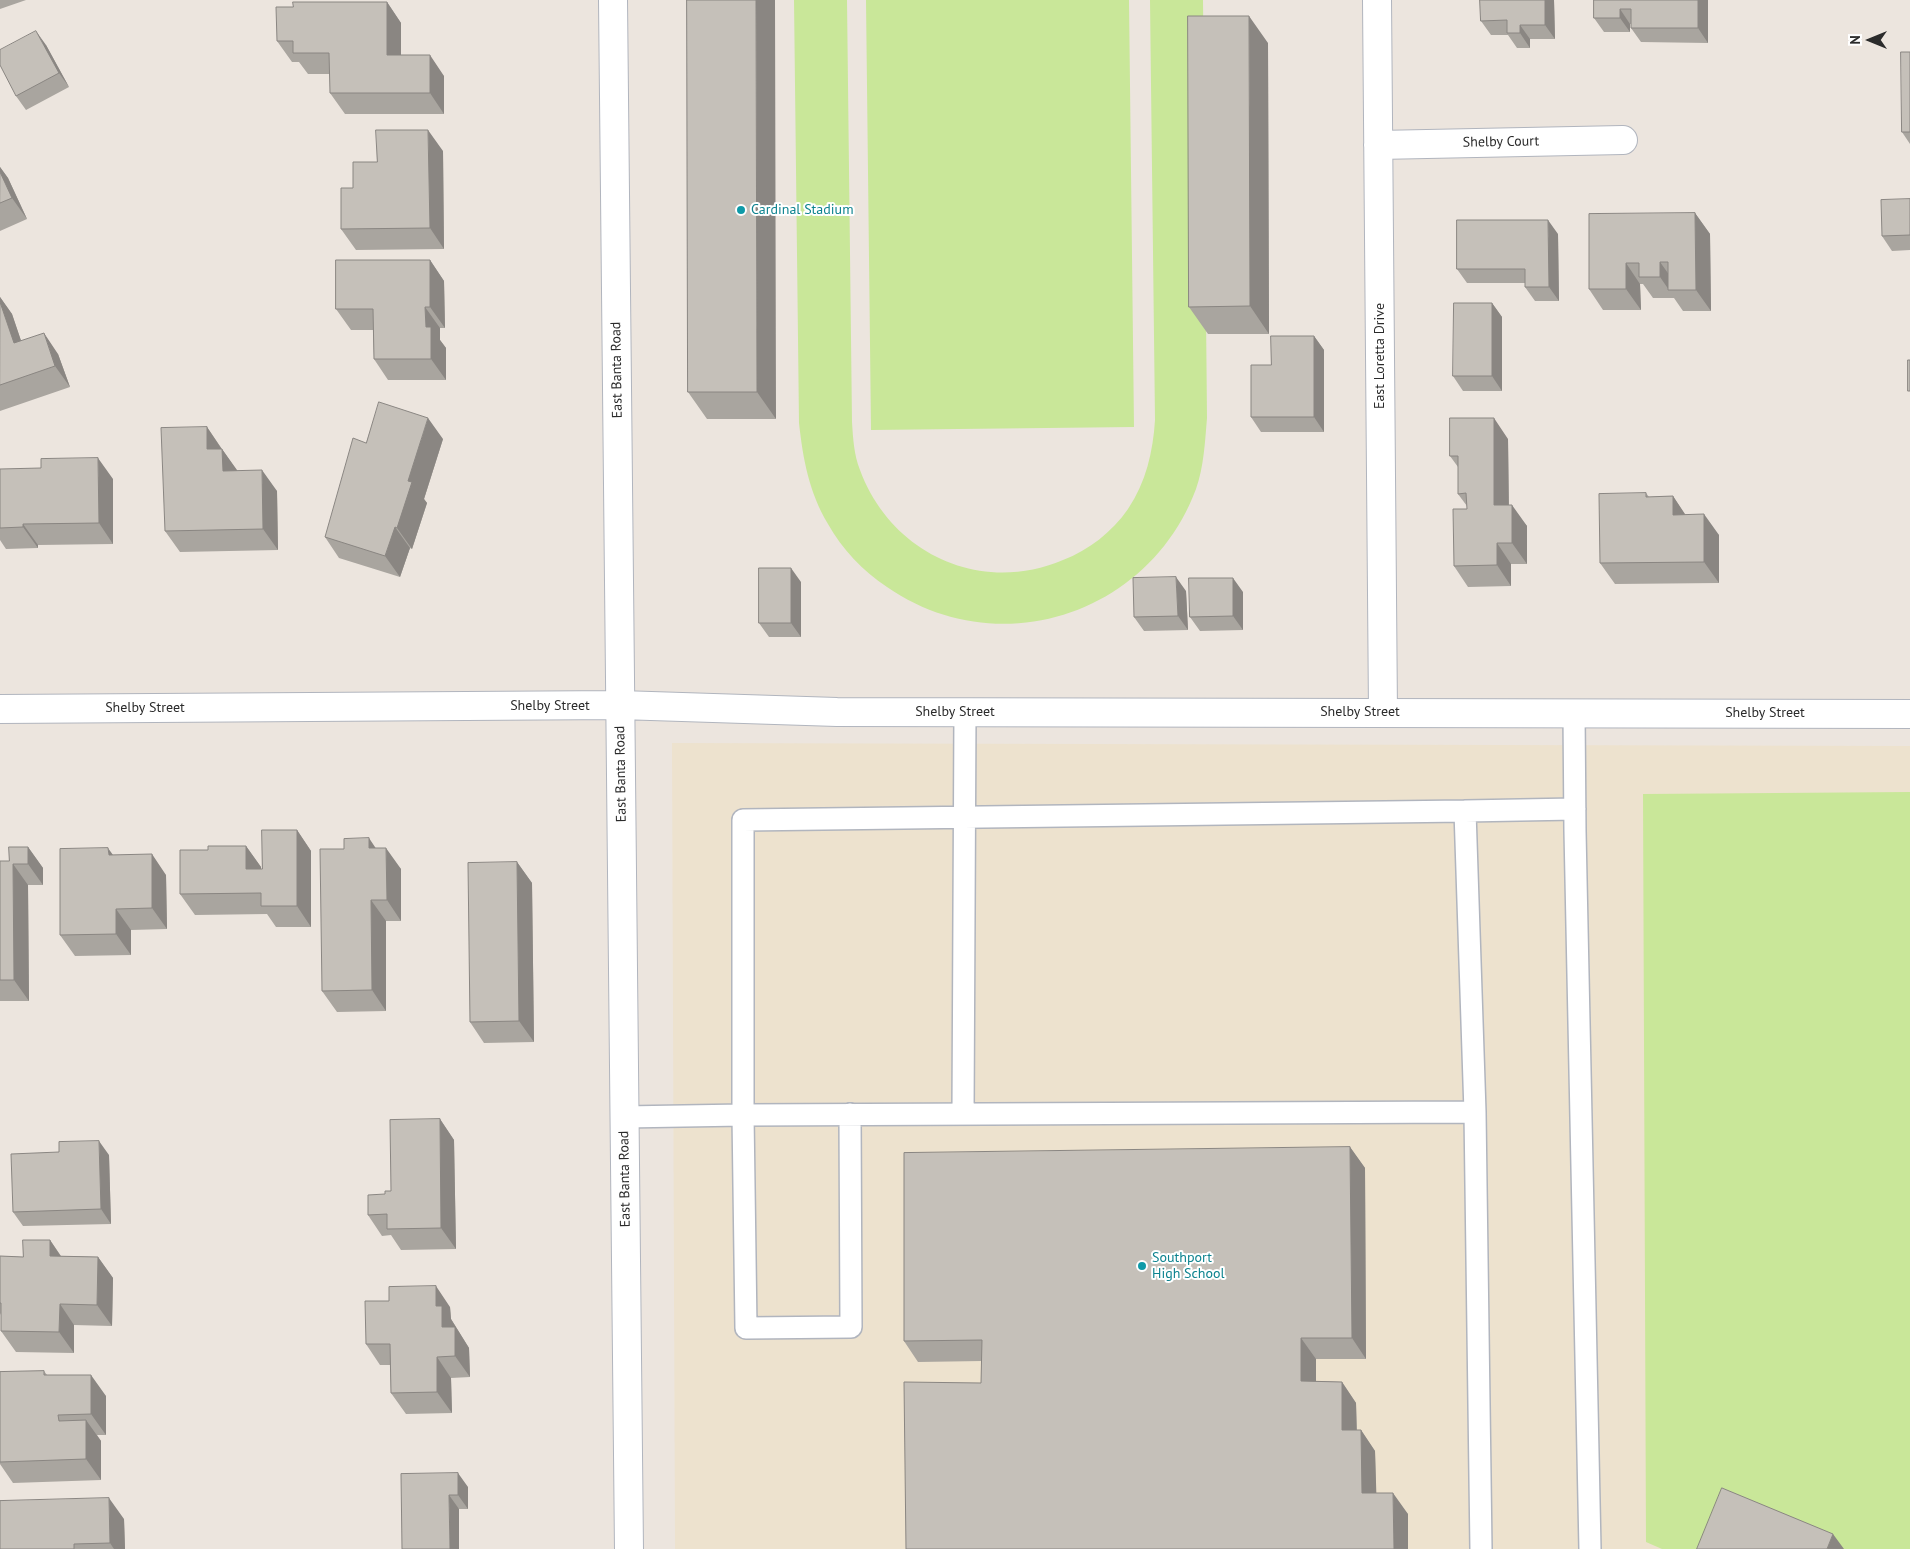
<!DOCTYPE html>
<style>
body{margin:0}
#map{position:relative;width:1910px;height:1549px;overflow:hidden;background:#ece5de;font-family:"PT Sans",sans-serif}
canvas{display:block}
.north{position:absolute;left:1845px;top:15px;width:50px;height:50px;-webkit-text-stroke:4px #fff;paint-order:stroke;rotate:270deg;font-size:14px;font-weight:700;line-height:20px;text-align:center;color:#2b2b2b}
.north::after{content:'';display:block;margin:auto;width:18px;height:22px;background:#2b2b2b;clip-path:polygon(50% 0,100% 100%,50% 72%,0 100%)}
</style>
<div id="map">
<canvas width="1910" height="1549"></canvas>
<div class="north">N</div>
</div>
<script>
const context = document.querySelector('canvas').getContext('2d');
context.lineJoin = 'round';
function fill(path, color) { context.fillStyle = color; context.fill(path, 'evenodd'); }
function strokePath(path, color, width, dash) { context.strokeStyle = color; context.lineWidth = width; context.lineCap = dash ? 'butt' : 'round'; context.setLineDash(dash || []); context.stroke(path); }
function write(font, color, halo, rows, align = 'center') {
  context.font = font + ' "PT Sans",sans-serif'; context.lineWidth = 4; context.setLineDash([]); context.textBaseline = 'middle'; context.strokeStyle = halo; context.fillStyle = color; for (const [text, x, y, turn = 0] of rows) {
    context.save(); context.translate(x, y); context.rotate((+turn || 0) * Math.PI / 180); context.textAlign = isNaN(turn) ? turn : align; if (halo) context.strokeText(text, 0, 0); context.fillText(text, 0, 0); context.restore();
  }
}
const education = new Path2D(`
 M672,743L1910,746V1549H675Z`);
const pitch = new Path2D(`
 M794,0H847L852,422C853,438 854,455 860,470C891,554 981,595 1063,560C1089,550 1112,532 1128,509C1146,482 1153,452 1155,420L1150,0H1203L1207,418C1205,441 1204,466 1196,489C1149,615 998,664 887,587C863,571 842,549 828,524C809,492 803,459 799,423Z
 M866,0H1129L1134,427L871,430Z
 M1910,792V1549H1662L1646,1542L1643,794Z`);
const lane = new Path2D(`
 M1574,713L1575,831L1590,1549
 M1465,811L1475,1112L743,1115V820Z
 M1465,811L1575,809
 M1475,1112L1481,1549
 M963,1114L965,712
 M624,1117L743,1115L746,1328L851,1327L850,1114`);
const street = new Path2D(`
 M1377,0L1383,712
 M1378,145L1623,140`);
const secondary = new Path2D(`
 M613,0L629,1549
 M0,709L620,705L837,712L1910,714`);
const wall = new Path2D(`
 M0,0H26L0,9Z
 M687,0L776,419H707L688,392Z
 M1480,0H1554L1555,39H1530V48H1517L1508,35H1491L1481,21Z
 M1594,0H1708V43L1641,42L1631,28V24H1630V32H1604L1594,18Z
 M387,2L401,23V55L444,76V114H345L330,93V74H308L299,62H292L277,41L293,7Z
 M1268,43L1269,334H1208L1189,307Z
 M46,45L69,87L26,110L16,96Z
 M1910,52V144L1902,132Z
 M443,151L444,249L356,250L341,229L353,188L377,162Z
 M0,167L8,178L27,219L0,231Z
 M1910,199V250L1892,251L1882,236Z
 M1695,213L1710,234L1711,311H1683L1674,298H1653L1643,284H1640L1641,310H1603L1589,289Z
 M1558,234L1559,301H1535L1525,287V283H1467L1457,269Z
 M430,260L444,281L445,328H440V340L446,348V380H388L374,359L373,330H351L336,309Z
 M0,297L12,314L21,341L58,354L70,387L0,411Z
 M1492,303L1502,317V391H1463L1453,376Z
 M1314,336L1324,350V432H1261L1251,417L1271,365Z
 M207,427L237,471L277,491L278,550L180,552L165,531Z
 M443,439L424,499L427,503L412,549L410,548L400,577L339,558L325,537L366,443Z
 M1508,439L1509,505L1527,526V564H1511V586L1468,587L1454,566L1467,509V506L1458,494V467L1450,456Z
 M41,468L113,479V544L38,545V548L6,549L0,540V528Z
 M1646,493L1649,497L1673,496L1685,515L1719,535V583L1615,584L1600,563Z
 M801,582V637H769L759,623Z
 M1186,591L1188,630L1144,631L1134,617Z
 M1243,592V630L1200,631L1190,617Z
 M297,830L311,851V927H276L267,914L195,915L180,894L208,850L246,846L261,867V869H262Z
 M28,847L43,868V885H28L29,1001H0V861H9Z
 M375,848L401,869V921H386V1011L337,1012L322,991L344,849Z
 M113,855L166,875L167,929L131,930V955L75,956L60,935Z
 M517,862L532,883L534,1042L484,1043L470,1022Z
 M440,1119L454,1140L456,1249L401,1250L391,1235L382,1236L368,1215L385,1194L391,1191Z
 M1350,1147L1365,1168L1366,1359H1316V1381L1342,1382L1356,1403L1357,1430H1361L1375,1451L1376,1493L1408,1514V1549H906L981,1383L982,1361L918,1362L904,1341Z
 M109,1155L111,1224L23,1226L13,1212Z
 M50,1240L61,1256L98,1257L113,1278L112,1326L74,1325V1353L16,1352L1,1331V1315L0,1313V1256L23,1257Z
 M450,1307L451,1319L469,1348L470,1377L451,1378L452,1413L406,1414L391,1393L390,1365H380L366,1344Z
 M44,1371L47,1375L106,1396V1435H97L101,1441V1480L13,1483L0,1464V1372Z
 M401,1474L468,1487V1509H459Z
 M124,1519L125,1549H0Z`);
const shadedWall = new Path2D(`
 M756,0H775L776,419L757,392Z
 M1545,0H1554L1555,39L1545,25Z
 M1698,0H1708V43L1698,28Z
 M387,2L401,23V76L387,55Z
 M1620,9L1630,24V32L1620,18Z
 M1249,16L1268,43L1269,334L1250,306Z
 M1520,25L1530,39V48L1520,33Z
 M36,31L46,45L69,87L59,73Z
 M430,55L444,76V114L430,93Z
 M428,130L443,151L444,249L430,228Z
 M0,167L8,178L27,219L12,198L0,172Z
 M1695,213L1710,234L1711,311L1696,290Z
 M1548,220L1558,234L1559,301L1549,287Z
 M430,260L444,281L445,328L430,307Z
 M1660,262L1675,283L1669,290L1660,277Z
 M1626,263L1640,284L1641,310L1626,289Z
 M0,297L12,314L29,364L14,343L0,302Z
 M1492,303L1502,317V391L1492,376Z
 M425,307L440,328V340L446,348V380L431,359L426,327Z
 M44,333L58,354L70,387L55,366Z
 M1314,336L1324,350V432L1314,417Z
 M428,418L443,439L424,499L427,503L412,549L397,528L408,481Z
 M1494,418L1508,439L1509,526L1494,505Z
 M207,427L221,448L222,470L207,449Z
 M222,449L237,470V492L223,471Z
 M98,458L113,479V544L99,523Z
 M262,470L277,491L278,550L263,529Z
 M1673,496L1687,517L1673,515Z
 M1512,505L1527,526V564L1512,543Z
 M1704,514L1719,535V583L1704,562Z
 M23,524L38,545V548L23,527Z
 M395,527L410,548L400,577L385,556Z
 M1497,543L1511,564V586L1497,565Z
 M791,568L801,582V637L791,623Z
 M1176,577L1186,591L1188,630L1178,616Z
 M1233,578L1243,592V630L1233,616Z
 M297,830L311,851V927L297,906Z
 M369,838L383,859L369,848Z
 M246,846L261,867V890L246,869Z
 M28,847L43,868V885L28,864Z
 M108,848L123,869L109,855Z
 M386,848L401,869V921L387,900Z
 M152,854L166,875L167,929L152,908Z
 M517,862L532,883L534,1042L519,1021Z
 M13,864L28,885L29,1001L14,980Z
 M371,900L386,921V1011L372,990Z
 M116,909L131,930V955L116,934Z
 M440,1119L454,1140L456,1249L441,1228Z
 M99,1141L109,1155L111,1224L101,1209Z
 M1350,1147L1365,1168L1366,1359L1352,1338Z
 M50,1240L64,1261L50,1256Z
 M98,1257L113,1278L112,1326L97,1305Z
 M436,1286L450,1307L451,1319L469,1348L470,1377L455,1356L442,1327L436,1306Z
 M60,1304L74,1325V1353L59,1332Z
 M1301,1338L1316,1359V1402L1301,1381Z
 M437,1357L451,1378L452,1413L437,1392Z
 M91,1375L106,1396V1435L91,1414Z
 M1342,1382L1356,1403L1357,1451L1342,1430Z
 M86,1420L101,1441V1480L86,1459Z
 M1361,1430L1375,1451L1377,1514L1362,1493Z
 M458,1473L468,1487V1509L458,1495Z
 M1393,1493L1408,1514V1549H1394Z
 M449,1495L459,1509V1549H450Z
 M109,1498L124,1519L125,1549H114L110,1543Z
 M1833,1534L1844,1549H1827Z`);
const building = new Path2D(`
 M687,0H756L757,392H688Z
 M1480,0H1545V25H1520V33H1507V20L1481,21Z
 M1594,0H1698V28H1631V9H1620V18H1594Z
 M293,2H387V55H430V93H330L329,53H293V41H277L276,7H293Z
 M1188,16H1249L1250,306L1189,307Z
 M36,31L59,73L16,96L0,65V50Z
 M1901,52H1910V132H1902Z
 M376,130H428L430,228L341,229V188H353V162H377Z
 M0,172L12,198L0,203Z
 M1910,199V235L1882,236L1881,200Z
 M1695,213L1696,290H1668V262H1660V277H1639V263H1626V289H1589V214Z
 M1457,220H1548L1549,287H1525V269H1457Z
 M336,260H430V307H425L426,327H431V359H374L373,309H336Z
 M0,302L14,343L44,333L55,366L0,385Z
 M1454,303H1492V376H1453Z
 M1271,336H1314V417H1251V365H1271Z
 M1908,360H1910V391H1908Z
 M379,402L428,418L408,481L412,482L397,528L395,527L385,556L325,537L353,438L366,443Z
 M1450,418H1494V505H1512V543H1497V565L1454,566L1453,509H1467L1466,493L1458,494V456H1450Z
 M207,427V449H222L223,471L262,470L263,529L165,531L161,428Z
 M98,458L99,523L23,524V527L0,528V469L41,468V459Z
 M1646,493V497L1673,496V515L1704,514V562L1600,563L1599,494Z
 M759,568H791V623H759Z
 M1176,577L1178,616L1134,617L1133,578Z
 M1189,578H1233V616L1190,617Z
 M262,830H297V906H261V893L180,894V850H208V846H246V869H262Z
 M369,838V848H386L387,900H371L372,990L322,991L320,849H344V839Z
 M9,847H28V864H13L14,980H0V861H9Z
 M108,848L109,855L152,854V908L116,909V934L60,935V849Z
 M517,862L519,1021L470,1022L468,863Z
 M440,1119L441,1228L387,1229V1214L368,1215V1195L385,1194V1191H391L390,1120Z
 M99,1141L101,1209L13,1212L11,1154L59,1152V1142Z
 M1350,1147L1352,1338H1301V1381L1342,1382V1430H1361L1362,1493H1393L1394,1549H906L904,1382L981,1383L982,1340L904,1341V1153Z
 M23,1240H50V1256L98,1257L97,1305L60,1304L59,1332L1,1331V1303H0V1256L23,1257Z
 M436,1286V1306H442V1327H455V1356L437,1357V1392L391,1393L390,1344H366L365,1301H389V1287Z
 M44,1371V1375H91V1414L58,1415L59,1421L86,1420V1459L0,1462V1372Z
 M458,1473V1495H449L450,1549H402L401,1474Z
 M1722,1488L1833,1534L1827,1549H1697Z
 M109,1498L110,1543L74,1544V1549H0V1501Z`);
const markers = [
 [741,210,5,"#0f9aa8"],
 [1142,1266,5,"#0f9aa8"]
];
const streetNames = [
 ["Shelby Court",1501,142,-1],
 ["East Loretta Drive",1380,356,-90],
 ["East Banta Road",617,370,-91],
 ["Shelby Street",550,706],
 ["Shelby Street",145,708],
 ["Shelby Street",955,712],
 ["Shelby Street",1360,712],
 ["Shelby Street",1765,713],
 ["East Banta Road",621,774,-91],
 ["East Banta Road",625,1179,-91]
];
const cultureNames = [
 ["Cardinal Stadium",751,210],
 ["Southport",1152,1258],
 ["High School",1152,1274]
];
fill(education, '#ede2ce');
fill(pitch, '#c9e799');
strokePath(lane, '#b1b5be', 24);
strokePath(street, '#b1b5be', 30);
strokePath(secondary, '#b1b5be', 30);
strokePath(lane, '#fff', 21);
strokePath(street, '#fff', 28);
strokePath(secondary, '#fff', 28);
fill(wall, '#a9a59f');
fill(shadedWall, '#8a8682');
fill(building, '#c5c0b9');
strokePath(building, '#8a8682', 1);
for (const [x, y, r, color] of markers) { const dot = new Path2D(); dot.arc(x, y, r, 0, 2 * Math.PI); context.fillStyle = color; context.fill(dot); strokePath(dot, '#fff', 2); }
write('14px', '#2b2b2b', '#fff', streetNames);
write('14px', '#0d838f', '#fff', cultureNames, 'left');
</script>
